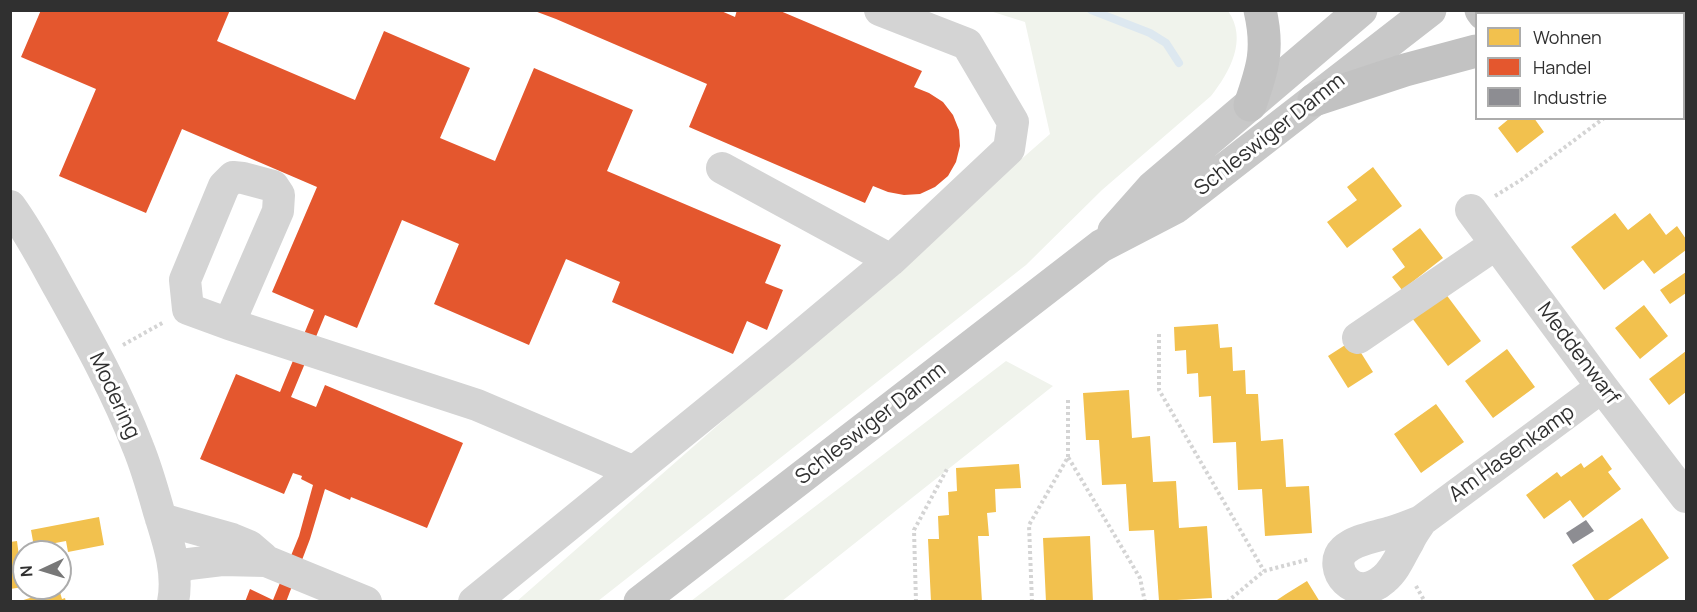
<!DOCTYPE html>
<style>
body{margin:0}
#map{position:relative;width:1697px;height:612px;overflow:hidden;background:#fff;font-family:Manrope,sans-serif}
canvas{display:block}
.frame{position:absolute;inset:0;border:12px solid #303030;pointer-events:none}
.legend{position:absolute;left:1475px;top:12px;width:210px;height:108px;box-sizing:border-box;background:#fff;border:2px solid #acacac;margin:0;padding:8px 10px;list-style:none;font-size:18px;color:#303030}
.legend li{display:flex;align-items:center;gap:12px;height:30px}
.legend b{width:30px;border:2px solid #acacac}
.north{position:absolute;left:12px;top:540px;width:60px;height:60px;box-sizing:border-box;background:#fff;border:2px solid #acacac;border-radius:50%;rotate:266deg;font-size:16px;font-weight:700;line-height:24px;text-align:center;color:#303030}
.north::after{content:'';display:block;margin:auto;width:21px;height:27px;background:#787878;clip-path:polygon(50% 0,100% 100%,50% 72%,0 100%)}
</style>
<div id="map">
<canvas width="1697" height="612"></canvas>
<div class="frame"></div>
<ul class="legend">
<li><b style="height:16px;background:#f2c14e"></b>Wohnen</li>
<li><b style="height:16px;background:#e4572e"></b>Handel</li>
<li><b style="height:16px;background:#8d8d92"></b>Industrie</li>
</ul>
<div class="north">N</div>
</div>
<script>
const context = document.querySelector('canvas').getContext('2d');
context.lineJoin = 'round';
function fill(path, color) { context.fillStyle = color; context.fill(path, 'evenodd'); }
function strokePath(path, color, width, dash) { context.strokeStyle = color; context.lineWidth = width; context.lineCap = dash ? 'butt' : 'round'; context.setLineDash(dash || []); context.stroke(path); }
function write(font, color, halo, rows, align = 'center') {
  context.font = font + ' Manrope,sans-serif'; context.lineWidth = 6; context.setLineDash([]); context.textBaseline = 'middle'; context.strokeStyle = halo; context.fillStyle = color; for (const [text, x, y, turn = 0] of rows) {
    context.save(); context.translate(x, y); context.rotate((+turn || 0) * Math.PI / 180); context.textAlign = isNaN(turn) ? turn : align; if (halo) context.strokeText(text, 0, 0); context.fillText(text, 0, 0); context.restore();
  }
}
const green = new Path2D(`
 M1686,10V15H1684V14H1514L1510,11Z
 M990,11H1228C1248,39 1230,72 1211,96L1102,190L1026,265L598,601L516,602L1050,134L1025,22Z
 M1006,361L1053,386L782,601H691Z`);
const homes = new Path2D(`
 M1510,118H1534L1544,132L1517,153L1498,128Z
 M1373,167L1402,206L1347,248L1327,222L1357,200L1347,187Z
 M1615,213L1628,230L1650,213L1666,235L1677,226L1686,239V250L1654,274L1643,260L1604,290L1571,247Z
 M1420,228L1443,258L1402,290L1392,277L1405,267L1392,249Z
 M1686,272V293L1670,304L1660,290Z
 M1442,289L1481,341L1448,366L1409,314Z
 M1644,305L1668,336L1640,359L1615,328Z
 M1218,324L1220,348L1232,347L1233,371L1245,370L1246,394H1258L1261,441L1283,439L1286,487L1309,486L1312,533L1265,536L1262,489L1238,490L1236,442L1213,443L1211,396L1199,397L1198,373L1187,374L1186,350L1175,351L1174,327Z
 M1353,340L1373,372L1348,388L1328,356Z
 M1507,349L1535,387L1493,418L1465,381Z
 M1686,351V392L1669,405L1649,379Z
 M1129,390L1132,438L1150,436L1153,482L1176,481L1179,528L1207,526L1212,598L1159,601L1154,530L1129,531L1126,484L1102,485L1099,440H1086L1083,393Z
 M1436,404L1464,442L1421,473L1394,434Z
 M1602,455L1612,469L1608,472L1621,489L1583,518L1570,500L1544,519L1526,495L1557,472L1561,477L1581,463L1584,468Z
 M1019,464L1021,488L995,489L996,512L987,513L989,536H978L982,602H931L928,539H939L938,516L949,515L948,492L957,491L956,468Z
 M99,517L104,545L68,552L66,541L34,547L31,530Z
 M1642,518L1669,558L1605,602H1596L1572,565Z
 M1090,536L1093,602H1046L1043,538Z
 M17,541L23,587L10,589V542Z
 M1307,581L1320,602H1274L1286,594Z
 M59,589L62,599L65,598L66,602H17Z`);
const shops = new Path2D(`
 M41,10H230L217,41L355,100L384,31L470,68L440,138L495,161L534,68L633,110L607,171L781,245L765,283L783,290L767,330L747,321L733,354L612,302L620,282L566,259L529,345L434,304L459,244L402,220L357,328L325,315L291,397L316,407L325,385L463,443L427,528L351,497L350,500L325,489L310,539L286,602H245L250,589L273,600L299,536L313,485L301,479L302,476L293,473L284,494L200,459L236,374L280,392L314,310L272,292L317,187L182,129L146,213L59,176L96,89L21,57Z
 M532,10H719L735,17L737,10H778L922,71L914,87L929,93L943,102L953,115L959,130L960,146L956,162L948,176L935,187L920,194L904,195L888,192L873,186L865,203L689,127L707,84L556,19Z`);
const industry = new Path2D(`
 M1586,520L1594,531L1573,544L1566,533Z`);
const stream = new Path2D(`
 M1091,10L1150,33L1166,43L1179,63`);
const path = new Path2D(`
 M1684,86H1686
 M1495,196L1521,180L1604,118
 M1159,334V390L1264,571
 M123,345L164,322
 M1068,457V398
 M1416,586L1425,602
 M916,602L914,530L947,469
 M1032,602L1029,525L1068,457L1140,578L1145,602
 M1227,602L1264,571L1310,559`);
const minor = new Path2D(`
 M722,168L891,260
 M233,177L243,178L273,186L279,195L278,211L229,324L188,309L185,280L224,186Z
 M10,206C29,232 44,261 59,288C88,340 117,392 138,447C147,469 153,491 159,512C168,541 179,572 173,602
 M1471,210L1602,387L1686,497
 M229,324L477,405L632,471
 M1358,338L1496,244
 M161,519L232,539L249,546L263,558
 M1421,521C1417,528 1412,534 1409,541C1401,554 1396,569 1384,579C1354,606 1326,567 1344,550C1356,539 1376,537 1391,532C1401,529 1411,525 1421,521L1602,387
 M174,569L189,564L222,560L266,561L366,602
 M474,602L780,353L891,260L1009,149L1013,122L967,44L880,10`);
const major = new Path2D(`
 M1114,231L1153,187L1361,10
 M640,602L1101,246L1176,207L1430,10`);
const highway = new Path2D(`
 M1481,10L1484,14
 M1684,33H1686
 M1314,100L1405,70L1476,51
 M1250,105C1263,68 1269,49 1260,10`);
const streetNames = [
 ["Schleswiger Damm",1270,135,-38],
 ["Meddenwarf",1578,354,53],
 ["Modering",114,396,65],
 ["Schleswiger Damm",871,424,-38],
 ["Am Hasenkamp",1512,454,-36]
];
fill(green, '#f0f3ec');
fill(homes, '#f2c14e');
fill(shops, '#e4572e');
fill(industry, '#8d8d92');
strokePath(stream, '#dde8f0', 8);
strokePath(path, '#d4d4d4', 4, [3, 3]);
strokePath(minor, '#d4d4d4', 32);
strokePath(major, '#c8c8c8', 33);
strokePath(highway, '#c2c2c2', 33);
write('21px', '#303030', '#fff', streetNames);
</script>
